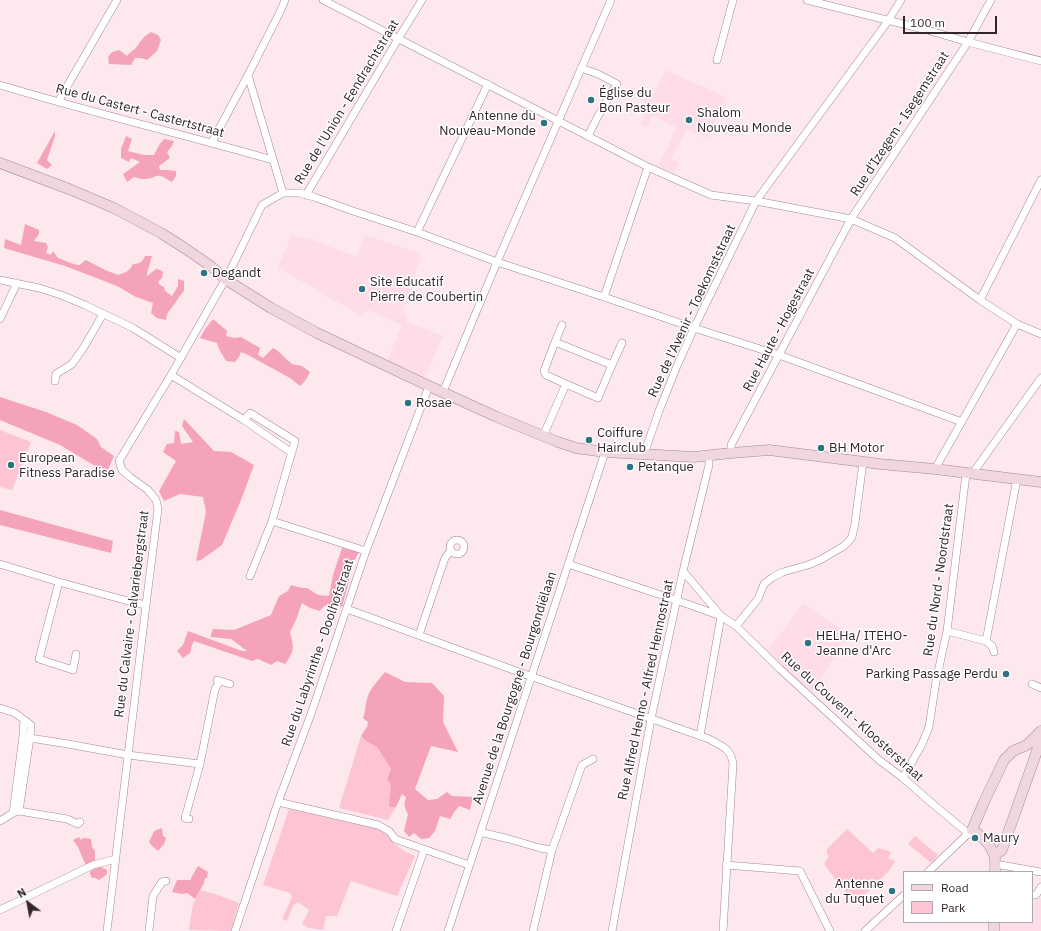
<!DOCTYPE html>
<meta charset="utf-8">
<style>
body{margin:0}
#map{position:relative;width:1041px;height:931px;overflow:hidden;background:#fce8ed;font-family:"IBM Plex Sans",sans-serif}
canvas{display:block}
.legend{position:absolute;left:903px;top:871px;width:130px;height:52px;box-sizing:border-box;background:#fff;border:1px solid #ada8a9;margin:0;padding:5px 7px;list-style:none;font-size:12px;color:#312528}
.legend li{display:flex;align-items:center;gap:8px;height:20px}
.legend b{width:20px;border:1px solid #ada8a9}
.north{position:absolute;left:8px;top:883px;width:40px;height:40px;-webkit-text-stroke:3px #fff;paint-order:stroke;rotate:328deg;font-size:11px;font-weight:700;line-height:16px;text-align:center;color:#312528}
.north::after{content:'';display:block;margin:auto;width:14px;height:18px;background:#312528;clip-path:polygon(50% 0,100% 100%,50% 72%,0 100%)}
.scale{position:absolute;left:903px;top:16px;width:94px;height:18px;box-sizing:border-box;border:2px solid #312528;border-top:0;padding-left:5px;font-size:12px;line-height:14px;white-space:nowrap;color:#312528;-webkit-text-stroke:3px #fff;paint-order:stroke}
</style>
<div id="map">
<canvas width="1041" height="931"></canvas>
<ul class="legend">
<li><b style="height:5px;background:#f0d7df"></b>Road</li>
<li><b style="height:11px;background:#fdc4d4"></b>Park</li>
</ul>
<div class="north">N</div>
<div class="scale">100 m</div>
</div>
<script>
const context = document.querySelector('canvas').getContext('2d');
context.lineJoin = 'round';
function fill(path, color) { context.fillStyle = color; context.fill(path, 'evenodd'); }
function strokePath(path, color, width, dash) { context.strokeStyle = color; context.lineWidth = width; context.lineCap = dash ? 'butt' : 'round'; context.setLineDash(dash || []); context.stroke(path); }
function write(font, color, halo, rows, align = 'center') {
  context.font = font + ' "IBM Plex Sans",sans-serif'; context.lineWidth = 3; context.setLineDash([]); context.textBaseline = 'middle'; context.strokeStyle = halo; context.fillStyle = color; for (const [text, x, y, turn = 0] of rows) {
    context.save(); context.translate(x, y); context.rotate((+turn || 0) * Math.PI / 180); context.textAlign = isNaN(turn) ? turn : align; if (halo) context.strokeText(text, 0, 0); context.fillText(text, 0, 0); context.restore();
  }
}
const built = new Path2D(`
 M665,70L726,97L708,138L687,129L671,159L679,163L674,173L658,166L673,137L672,136L676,127L653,116L646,128L641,125L649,105L643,101L644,98L637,95L642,86L644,87L642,91L647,94L646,96L652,99Z
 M292,235L313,240L357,257L365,235L422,254L402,313L407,315V322L443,336L425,377L387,361L402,325L369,310L361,315L354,312L278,267Z
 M803,604L848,634L810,697L766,653Z
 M1032,898L1041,899V931H998L999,922H1032Z`);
const green = new Path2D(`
 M0,430L31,442L12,490L0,487Z
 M361,736L366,741L377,747L391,769L387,779L391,784L390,806L396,807L388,820L339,808Z
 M289,809L375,828L386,834L392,842L404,851L415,856L397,896L351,881L337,916H326L323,930L309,928L302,924L309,910L298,902L293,906L287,921L282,919L292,897L290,893L263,885Z
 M847,829L873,853L878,848L889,851L891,853L888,858L891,860L893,859L895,862L888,872L857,902L855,903L825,866V862L829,856L827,854V849Z
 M915,836L938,855L931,863L908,844Z
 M200,890L215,894L239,903L231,931L189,930L193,904Z`);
const forest = new Path2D(`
 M151,32L158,35L161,40L157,51L147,60L141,58H135L131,65L109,64L108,57L112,52L119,50L127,56C129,53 132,51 135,49C141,42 142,37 151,32Z
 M55,131V136L47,160L52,165L47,169L37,163Z
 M126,136L132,139L128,151L144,155H154L159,145L164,139L174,141L172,146L167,152L170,158L159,166L160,170H167L176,171V176L172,182C167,180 163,175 157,176C155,176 153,178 151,178C145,180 140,179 134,177L127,182L123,174L140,162L131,158L129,162L121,158V149Z
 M25,224L39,230V234L34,241L46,243L48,247L46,253L51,255L53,251C54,253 56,255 57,257C60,259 77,266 80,265C81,264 84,261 86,260L105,270L118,275L126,272L130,269L133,264C140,264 142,262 145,256H152L147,273V276L156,269L160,270L163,272L162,278L158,282L160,285L164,287L165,291L172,296L178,286V279L184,281V291C180,295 179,297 176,302C172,309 167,310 166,320L157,318L151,313L153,303L136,297L117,286L65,266L4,248L5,239L21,245Z
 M213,319L227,331L226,336L234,338L241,337L260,348L258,355L263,358L273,348L277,350L285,358L292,364L302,366L310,372C307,378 305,382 300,386L290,378L248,355L241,352L239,357L235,362L226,361L219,349L217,343L200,338L205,329Z
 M0,397L46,412L77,425L97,439L101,447L114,456L108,470L95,466L60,445L0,420Z
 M184,419L214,451L231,452L254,465L241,500L222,545L201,560L196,561L206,512L203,497L180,494L164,501L159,491L176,461L163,452L167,444L174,443L175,431L179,432L181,444L193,442L182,426Z
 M0,510L113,541L111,553L0,525Z
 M342,548L359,552L351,566L348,585L342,607L331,605L324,606L320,611L310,608L302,603L296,620L290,632C294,649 295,650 285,664L277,661L271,665L258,659L252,661L194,641L192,645L190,653L183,658L177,651L183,645L188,631L242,651H247L231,639L211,637V634L213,629L234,630L271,615L279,596L288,591L291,585L302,588H307L318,595L329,596L333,575Z
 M385,672L405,682L432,683L444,696L443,722L458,752L431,746L415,789L428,800L437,799L447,792L452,796L473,797L470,810L459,806L455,811L450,819L440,816L435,831L429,838L421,839L414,833L409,837L404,831L408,814C404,808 404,804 406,797L402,794L396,807H390L389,801L391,785L387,779L391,769L377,747L366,741L361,736L367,727L368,722L363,718C366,710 365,703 368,696C371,687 379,680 385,672Z
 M162,828L163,836L166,838L164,844L158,851L153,847L149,842L154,831Z
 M79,837L81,840L83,838L91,839L92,847L95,851V861L86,866L78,847L73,840Z
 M97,866H99L107,870V874L101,879L98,880L96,878H92L90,874V872Z
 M198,866L208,872L207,878H205L204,883L195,899L187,893L182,894L172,892L177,880H191V878Z`);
const street = new Path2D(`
 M323,0L648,167L711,195L756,201L851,219L895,238L980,300L1017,324L1041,334
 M807,0L927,30L968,42L1041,61
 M717,60L733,0
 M581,68L598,74L617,84L597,118L588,136
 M248,75L283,193
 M0,85C90,112 182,134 273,160
 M58,102L117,0
 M212,142L248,75L280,12L285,0
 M306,195L398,39L422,0
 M417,232L488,84
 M0,280L39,288L61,295L85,305L133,328L181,358
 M604,297L648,167
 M980,300L1041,180
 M0,319L17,283
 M555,342L562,325
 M612,365L622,343
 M171,375L244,420L292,453
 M55,381L56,374L72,364L84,347L103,314
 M443,392L497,262L611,0
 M244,420L250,413L295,441L272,521
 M543,436L566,384L546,375L544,371L555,342L612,365L598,398L566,384
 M731,453V445L851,219L968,42L991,0
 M644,454L659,411L677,366L694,328L756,201L888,21L901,0
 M935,469L1017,324
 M972,474L1041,378
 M450 547a7 7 0 1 1 14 0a7 7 0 1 1-14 0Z
 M0,564L59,582L128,601L146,605
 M568,564L676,600L721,616
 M683,571L721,616L736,626L780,669L879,760L903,778L934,805L969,834
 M250,576L272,521L366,551
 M59,582L39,659L73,670L76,654
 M347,609L527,675L709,739C721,746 731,748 733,764L723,931
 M736,626L758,599L764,584L773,577L783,572L808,565L820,560L844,546L848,542L852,537L855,523L863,462
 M947,631L986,641L992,646L994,652
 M419,635L445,558L451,550
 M986,641L1017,479
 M217,680L230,684
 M1032,684L1041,688
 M0,708L15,713L31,725L30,738L19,811
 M23,736L30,738L68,744L128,755L200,764
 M700,736L721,616
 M903,778L922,744L929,727L936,681L947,631L966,474
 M278,802L378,825L389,831L395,839L469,865
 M13,813L23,736L24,720
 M189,819L185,818L200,764L215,689L220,681
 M0,821L13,813L19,811L67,819L78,824L80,822
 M480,832L509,839L540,848L552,850
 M995,864L1041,872
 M726,865L800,871L830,931
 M928,872L972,830
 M1032,895H1036L1041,887
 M0,910L93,865L116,859
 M107,931L146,605L158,509L156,500L148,490L130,477L122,470L119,461L128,446L171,375L229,273L262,205L283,193H299L314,197L353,211L417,232L497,262L604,297L694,328L779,355L962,422
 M149,931L153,896L162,882L166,881
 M235,931L278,802L311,714L366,551L429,386
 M396,931L424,850
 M448,931L605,452
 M533,931L552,850L582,765L593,759
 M612,931L651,719L683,571L709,465V455
 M865,931L904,895`);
const secondary = new Path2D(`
 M0,163L69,189L114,208L161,233L186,249L212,267L225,279L271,308L317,333L429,386L497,417L558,442L576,448L605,452L694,457L731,453L769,450L880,464L935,469L1041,482
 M994,855L1002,850L1037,751L1040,732
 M995,872C995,867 996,860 994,855C991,845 981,835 972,830L984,802L1004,760L1013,751L1027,745L1041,731
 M994,931V922`);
const markers = [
 [591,100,4,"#2f7383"],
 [689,120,4,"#2f7383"],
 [544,123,4,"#2f7383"],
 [204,273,4,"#2f7383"],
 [362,289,4,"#2f7383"],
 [408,403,4,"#2f7383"],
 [589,440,4,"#2f7383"],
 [821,448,4,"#2f7383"],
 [11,465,4,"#2f7383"],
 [630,467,4,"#2f7383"],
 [808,643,4,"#2f7383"],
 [1006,674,4,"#2f7383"],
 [975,838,4,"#2f7383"],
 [892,891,4,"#2f7383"]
];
const poiNames = [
 ["Église du",599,93],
 ["Bon Pasteur",599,108],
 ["Shalom",697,113],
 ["Nouveau Monde",697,128],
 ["Antenne du",536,116,"right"],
 ["Nouveau-Monde",536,131,"right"],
 ["Degandt",212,273],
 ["Site Educatif",370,282],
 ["Pierre de Coubertin",370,297],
 ["Rosae",416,403],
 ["Coiffure",597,433],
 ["Hairclub",597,448],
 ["BH Motor",829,448],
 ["European",19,458],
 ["Fitness Paradise",19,473],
 ["Petanque",638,467],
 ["HELHa/ ITEHO-",816,636],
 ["Jeanne d'Arc",816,651],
 ["Parking Passage Perdu",998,674,"right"],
 ["Maury",983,838],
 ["Antenne",884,884,"right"],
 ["du Tuquet",884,899,"right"]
];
const streetNames = [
 ["Rue de l'Union - Eendrachtstraat",347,102,-59],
 ["Rue du Castert - Castertstraat",140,111,15],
 ["Rue d'Izegem - Isegemstraat",900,124,-57],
 ["Rue de l'Avenir - Toekomststraat",692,311,-65],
 ["Rue Haute - Hogestraat",779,330,-62],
 ["Rue du Nord - Noordstraat",939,580,-82],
 ["Rue du Calvaire - Calvariebergstraat",132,614,-83],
 ["Rue du Labyrinthe - Doolhofstraat",318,653,-71],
 ["Avenue de la Bourgogne - Bourgondiëlaan",515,688,-72],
 ["Rue Alfred Henno - Alfred Hennostraat",646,690,-78],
 ["Rue du Couvent - Kloosterstraat",852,717,42]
];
fill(built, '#fedde6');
fill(green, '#fdc4d4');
fill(forest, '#f4a3bb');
strokePath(street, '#a5878f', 8);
strokePath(secondary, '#a5878f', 11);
strokePath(street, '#fff', 7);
strokePath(secondary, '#f0d7df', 10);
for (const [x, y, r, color] of markers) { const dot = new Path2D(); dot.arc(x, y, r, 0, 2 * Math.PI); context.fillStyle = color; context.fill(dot); strokePath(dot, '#fff', 1.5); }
write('13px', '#312528', '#fff', poiNames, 'left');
write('13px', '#312528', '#fff', streetNames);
</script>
